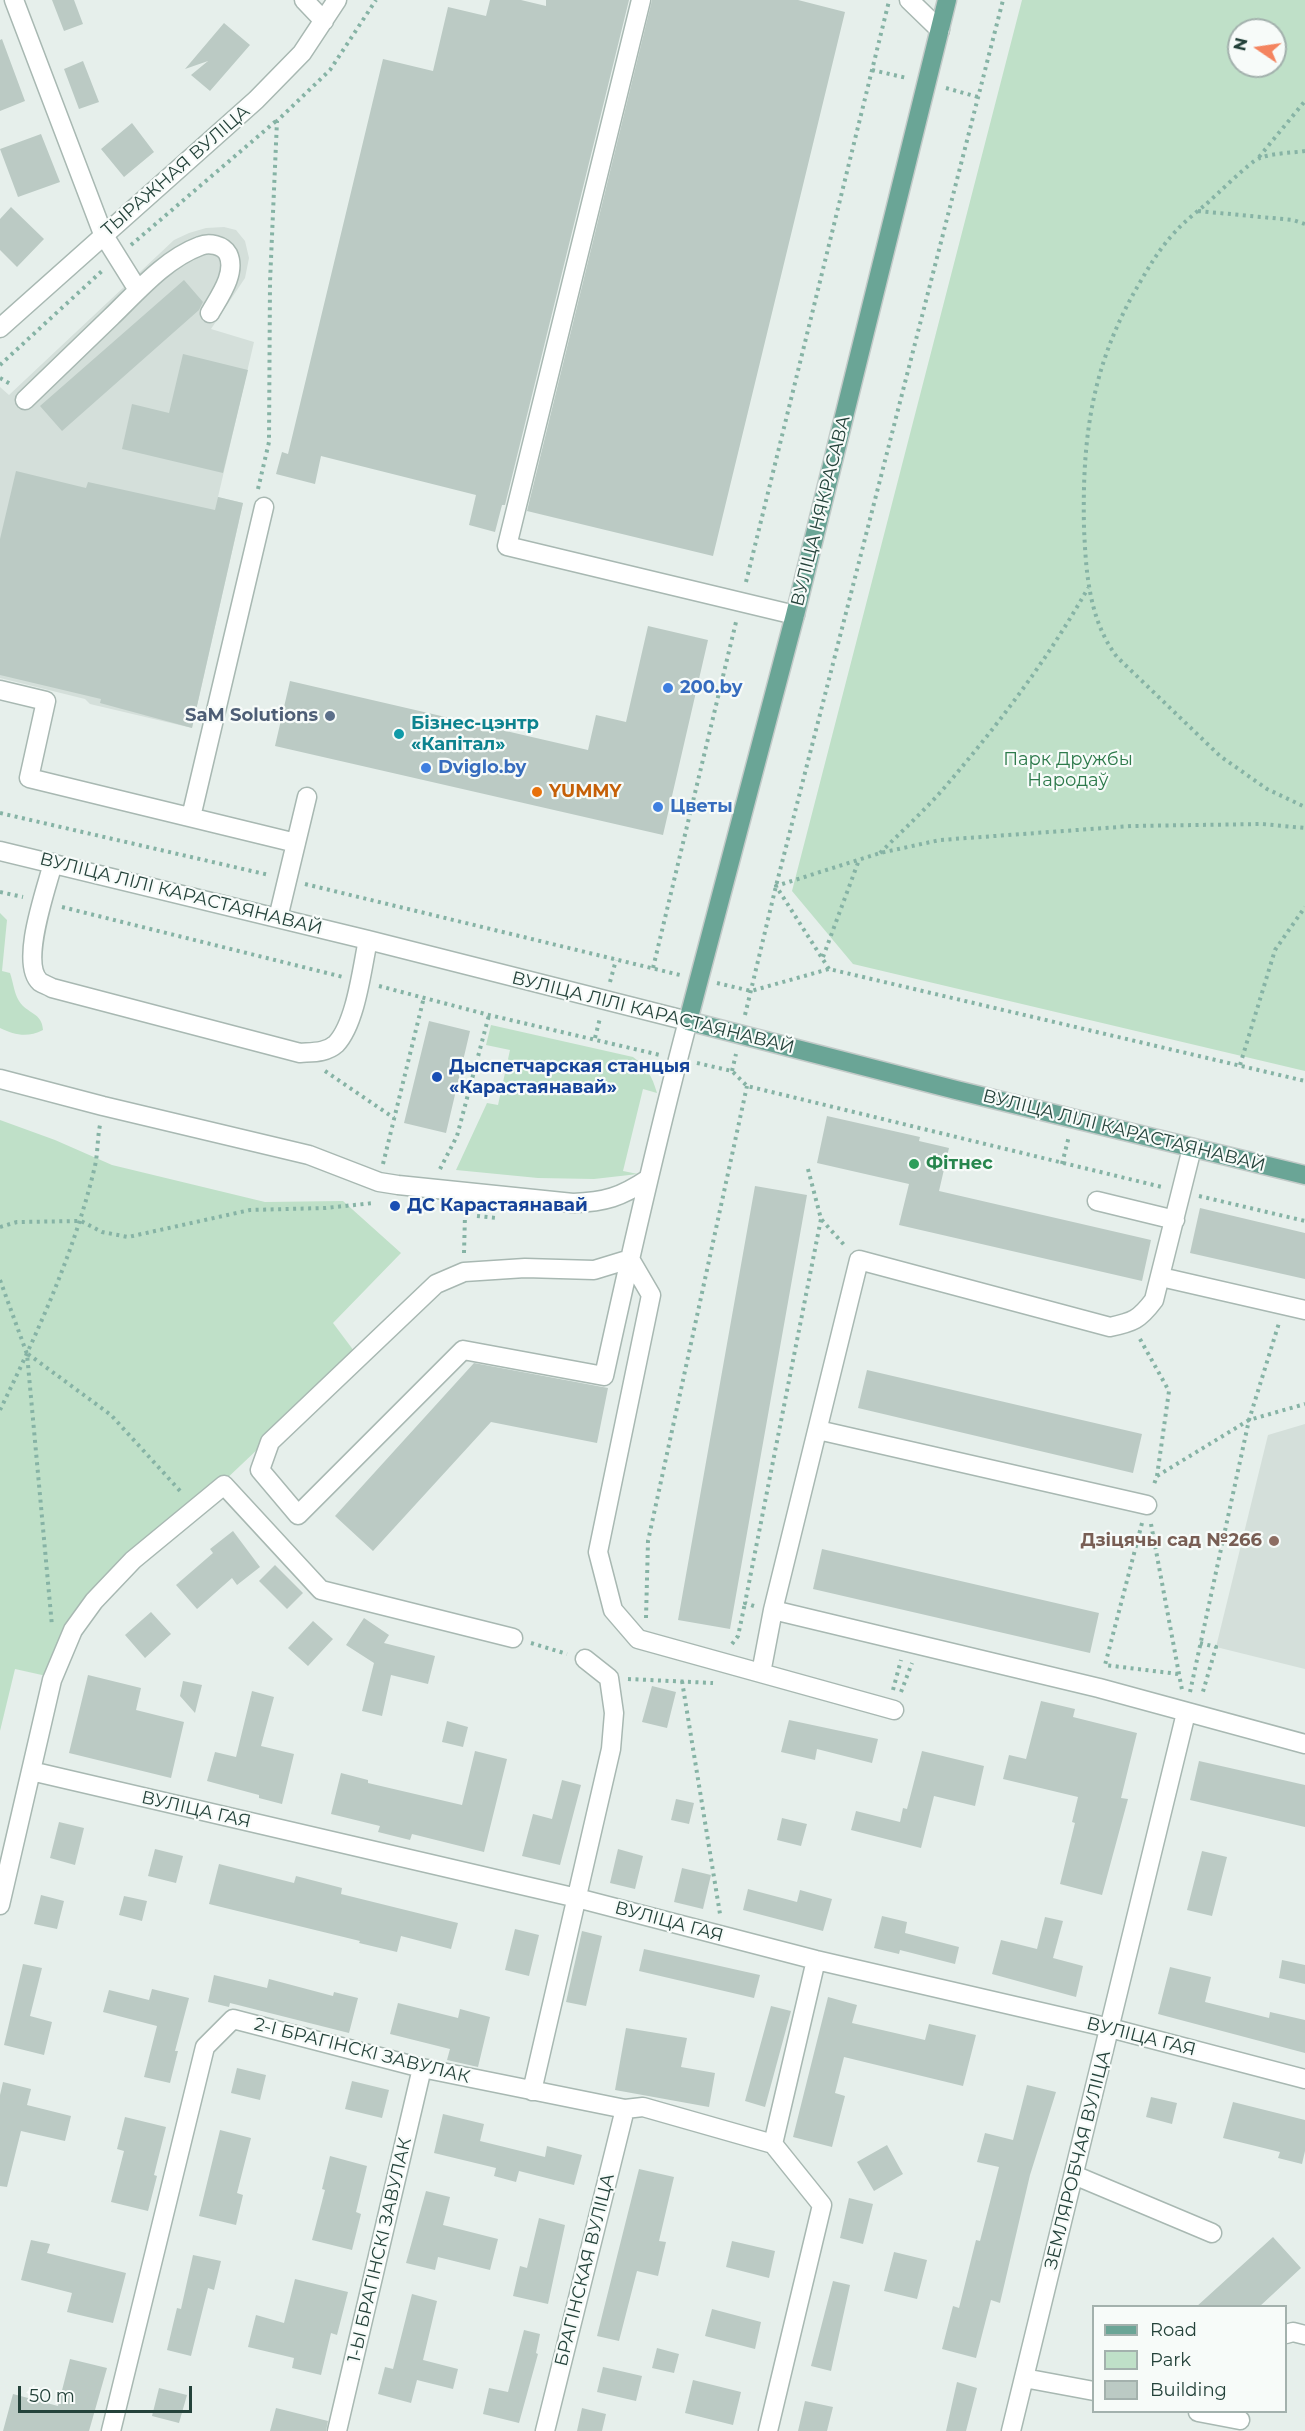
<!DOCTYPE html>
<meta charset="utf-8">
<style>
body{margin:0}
#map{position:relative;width:1305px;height:2431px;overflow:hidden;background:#e6efeb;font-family:Montserrat,sans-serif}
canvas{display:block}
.legend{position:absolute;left:1092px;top:2305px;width:195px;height:108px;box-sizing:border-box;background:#f7fbf9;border:2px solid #a3b1ad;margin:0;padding:8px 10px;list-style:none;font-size:18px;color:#24423a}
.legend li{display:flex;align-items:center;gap:12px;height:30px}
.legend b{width:30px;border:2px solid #a3b1ad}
.north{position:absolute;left:1227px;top:18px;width:60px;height:60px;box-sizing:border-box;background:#f7fbf9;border:2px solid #a3b1ad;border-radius:50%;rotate:283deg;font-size:16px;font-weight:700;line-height:24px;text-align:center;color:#24423a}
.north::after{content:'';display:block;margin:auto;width:21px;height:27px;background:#f4845f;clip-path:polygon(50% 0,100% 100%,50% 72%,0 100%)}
.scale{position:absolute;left:18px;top:2386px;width:174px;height:27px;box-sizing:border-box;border:3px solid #24423a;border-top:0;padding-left:8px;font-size:18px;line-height:21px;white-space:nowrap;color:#24423a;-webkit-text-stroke:4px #f7fbf9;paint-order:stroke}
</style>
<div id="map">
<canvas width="1305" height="2431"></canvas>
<ul class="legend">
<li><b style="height:8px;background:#6aa596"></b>Road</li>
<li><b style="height:16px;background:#bfe0c8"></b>Park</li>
<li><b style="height:16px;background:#bbcac4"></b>Building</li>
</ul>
<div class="north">N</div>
<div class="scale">50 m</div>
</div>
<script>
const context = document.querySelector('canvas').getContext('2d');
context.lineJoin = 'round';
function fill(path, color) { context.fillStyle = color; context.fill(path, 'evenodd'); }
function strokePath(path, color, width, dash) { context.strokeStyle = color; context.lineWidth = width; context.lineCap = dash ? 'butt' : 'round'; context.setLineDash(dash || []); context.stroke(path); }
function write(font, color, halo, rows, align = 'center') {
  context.font = font + ' Montserrat,sans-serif'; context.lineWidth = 4.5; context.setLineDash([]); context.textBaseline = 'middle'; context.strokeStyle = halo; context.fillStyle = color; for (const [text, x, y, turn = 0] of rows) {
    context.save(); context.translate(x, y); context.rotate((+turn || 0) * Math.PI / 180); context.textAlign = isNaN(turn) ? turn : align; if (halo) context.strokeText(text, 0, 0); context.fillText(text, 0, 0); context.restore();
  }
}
const built = new Path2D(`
 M224,227L236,230L245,241L249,258L245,278L211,329L254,342L218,497L243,503L192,728L90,704L85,699L0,678V387L9,395L174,240L189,233L206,228Z
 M1305,1424V1669L1216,1647L1268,1435Z`);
const green = new Path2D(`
 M1022,0H1305V1071L853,964L792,891ZM1239,30H1275V66H1239Z
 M0,913L7,920L2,971L10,973C13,981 14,993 19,1001C27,1014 42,1012 43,1030C27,1038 15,1035 0,1028Z
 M491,1025L633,1057C647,1067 652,1076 657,1093L643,1089L623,1171L638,1174L594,1179L538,1178L456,1170L487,1103L498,1105L510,1050L486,1045Z
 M0,1120L55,1140L112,1165L265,1202L343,1201L401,1253L333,1323L357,1355L222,1483L131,1559L51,1677L15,1669L0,1731Z`);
const building = new Path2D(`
 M52,0H74L83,24L64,31Z
 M490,0H521L546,6V0H629L505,505H502L495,532L469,525L476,495L321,456L315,484L276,474L282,452L288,454L383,59L433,71L448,7L486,16Z
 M652,0H798L845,12L713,556L527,511Z
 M224,23L250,45L210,91L191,75L208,61L185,69Z
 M2,39L25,101L0,111V40Z
 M83,61L99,102L79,109L64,69Z
 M132,123L154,152L124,177L101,149Z
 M41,134L60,182L18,197L0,149Z
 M11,207L44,239L17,267L0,250V219Z
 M184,280L203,302L199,310L62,431L40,406Z
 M183,354L248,370L223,473L122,449L132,404L169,413Z
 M16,471L86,488L88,482L215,510L218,497L243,503L192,728L100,703L101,699L0,675V539Z
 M648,626L708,640L663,835L275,746L290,681L588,750L596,715L626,722Z
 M429,1021L470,1031L446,1133L404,1123Z
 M827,1116L920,1137L919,1141L949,1148L939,1191L1151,1240L1142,1281L899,1225L909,1184L817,1163Z
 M755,1186L807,1195L730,1629L678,1620Z
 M1200,1208L1305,1233V1279L1190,1253Z
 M474,1363L608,1388L597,1443L491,1422L373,1551L335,1516Z
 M867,1370L1142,1434L1133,1473L858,1408Z
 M233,1531L260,1567L237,1585L232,1578L197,1609L176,1585L213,1553L210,1549Z
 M822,1549L1099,1613L1090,1653L813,1589Z
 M275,1565L303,1593L287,1609L259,1581Z
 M151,1612L171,1634L145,1658L125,1635Z
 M364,1618L389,1635L384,1643L435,1656L428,1684L391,1675L382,1716L362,1711L374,1663L346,1645Z
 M313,1621L333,1639L308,1666L288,1648Z
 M88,1675L141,1688L136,1710L184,1722L171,1778L69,1753Z
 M183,1681L202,1685L195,1713L180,1696Z
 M652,1686L676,1692L667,1728L642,1722Z
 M252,1691L274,1697L261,1746L294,1754L282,1804L259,1798V1795L207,1781L215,1752L236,1757Z
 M1041,1701L1075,1709L1073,1717L1137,1733L1121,1798L1128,1799L1102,1895L1060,1884L1075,1823L1072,1822L1078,1797L1003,1779L1009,1755L1026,1759Z
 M789,1720L878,1739L872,1763L817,1749L815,1760L781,1752Z
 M447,1721L468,1727L463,1747L442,1742Z
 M475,1751L507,1759L484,1852L412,1834L410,1840L378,1832L380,1826L331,1814L341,1773L368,1780V1783L462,1805Z
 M922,1751L984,1766L975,1806L934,1796L921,1848L851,1830L856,1811L900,1822L903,1808L907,1809Z
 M1199,1761L1305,1785V1827L1190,1800Z
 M562,1780L581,1785L560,1865L522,1856L533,1814L552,1819Z
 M676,1799L694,1803L689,1824L671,1820Z
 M782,1818L807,1824L801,1846L777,1840Z
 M59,1822L84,1828L75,1865L50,1858Z
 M155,1849L183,1856L176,1883L148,1876Z
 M618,1849L643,1856L635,1889L610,1883Z
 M1202,1851L1227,1857L1212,1916L1187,1910Z
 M219,1864L294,1883L296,1876L342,1888L341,1894L458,1923L451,1949L401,1936L397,1952L359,1943L360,1941L209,1904Z
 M682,1868L711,1875L703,1909L674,1902Z
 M748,1889L797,1902L800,1890L832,1899L823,1931L743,1910Z
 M41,1895L64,1901L57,1929L34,1924Z
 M124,1896L147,1901L142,1921L119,1915Z
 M882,1916L907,1922L905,1933L959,1947L955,1964L900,1950L899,1954L874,1948Z
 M1045,1917L1063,1921L1053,1958L1083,1966L1076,1997L992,1974L1001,1940L1037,1949Z
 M515,1929L539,1935L529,1976L505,1970Z
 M582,1931L602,1936L586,2006L566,2002Z
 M644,1949L760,1975L754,1998L639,1971Z
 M1282,1960L1305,1965V1984L1279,1978Z
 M23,1964L42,1968L30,2016L52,2022L44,2055L4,2045Z
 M1170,1967L1211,1977L1205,2002L1269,2018L1270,2012L1305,2020V2053L1158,2014Z
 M214,1975L267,1988L269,1979L333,1996L334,1992L358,1998L349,2033L230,2003L229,2007L208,2002Z
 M152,1989L189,1998L175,2051H178L170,2083L144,2077L157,2026L103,2012L109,1990L149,2000Z
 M828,1997L857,2005L852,2023L925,2040L929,2024L976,2035L963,2086L844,2057L835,2093L845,2096L832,2147L793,2137Z
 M398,2003L458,2018L460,2009L490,2017L478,2067L447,2060L450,2049L390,2034Z
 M771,2006L791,2011L765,2107L745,2101Z
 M626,2028L687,2038L681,2067L715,2073L709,2107L615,2090Z
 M237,2068L266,2075L260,2100L231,2093Z
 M352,2081L389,2090L382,2118L345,2109Z
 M3,2082L31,2089L27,2105L71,2116L65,2141L21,2131L7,2187L0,2186V2095Z
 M1027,2085L1056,2092L1030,2175L1000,2303L991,2300L976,2358L942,2349L953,2306L959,2308L976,2240L980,2241L999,2167L977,2162L985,2133L1013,2140Z
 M1151,2097L1177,2103L1172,2124L1146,2117Z
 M1233,2102L1305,2120V2151L1302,2164L1278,2158L1280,2152L1223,2138Z
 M443,2114L484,2124L480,2141L545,2157L547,2146L582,2155L574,2185L519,2171L516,2182L494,2176L496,2168L434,2153Z
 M125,2117L166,2127L154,2175L157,2176L148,2211L111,2202L124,2151L117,2149Z
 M220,2130L251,2138L237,2193L243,2195L236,2225L199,2216Z
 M887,2145L903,2174L874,2191L857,2162Z
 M330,2156L367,2166L356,2212L361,2214L352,2250L312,2240L325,2190L322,2189Z
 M639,2169L674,2177L659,2241L666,2242L658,2276L637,2271L619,2341L597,2336Z
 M426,2191L450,2197L443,2225L498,2239L490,2270L438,2257L435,2270L406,2263Z
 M849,2198L873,2204L863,2244L840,2238Z
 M539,2218L565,2225L548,2304L513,2296L520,2266L527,2268Z
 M1273,2237L1301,2268L1259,2307H1196Z
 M31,2240L50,2244L47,2253L126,2273L113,2323L67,2312L72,2293L21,2280Z
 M732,2241L775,2251L769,2278L726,2267Z
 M894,2252L927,2260L917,2299L884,2291Z
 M193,2255L221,2261L214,2290L208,2288L191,2356L167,2350L177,2308L181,2309Z
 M295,2279L348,2292L337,2335L331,2333L321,2375L292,2368L294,2358L248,2347L256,2315L284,2323Z
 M833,2281L850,2285L831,2371L811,2366Z
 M412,2294L437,2301L423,2360L458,2369L453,2389L417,2380L411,2403L378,2394L385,2367L393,2369Z
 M712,2309L761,2322L755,2349L705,2336Z
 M524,2330L540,2334L536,2353L538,2354L519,2423L483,2414L489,2388L508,2392Z
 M657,2348L679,2354L674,2373L652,2368Z
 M70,2359L107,2368L89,2431H3L13,2394L58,2406Z
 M603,2367L642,2376L636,2401L597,2392Z
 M693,2380L741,2392L733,2425L685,2413Z
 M957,2382L977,2388L966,2431H946Z
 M159,2388L187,2395L179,2423L152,2416Z
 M805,2401L833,2407L827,2431H798Z
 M276,2408L328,2421L326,2431H270Z
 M582,2408L606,2414L602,2431H577Z`);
const path = new Path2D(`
 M872,70L907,78
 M946,88L978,97
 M1305,151C1291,153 1273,153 1260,158C1250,161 1216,196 1205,205C1195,213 1184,222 1175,232C1160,248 1150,265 1139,284C1092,364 1082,436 1084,528C1086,573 1089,620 1117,657L1220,756L1267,789L1305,807
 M1259,157L1305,101
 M1198,211L1293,220L1305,224
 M131,245L276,121
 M0,365L103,270
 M0,378L12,385
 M258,489L269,442L270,282L277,121L330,70L376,0
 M746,582L889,1
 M0,813L269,875
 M880,853C902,831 925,810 945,787C998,725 1048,659 1088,588
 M305,884L680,975
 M0,892L23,897
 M62,907L343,977
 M823,957L859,860
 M653,968L736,622
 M829,969L776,886L880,853L940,840L1132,826L1262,824L1305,828
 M610,982L616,960
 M717,983L751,991L829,969L1305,1081
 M379,986L489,1015L660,1055
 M745,1015L776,886L1003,0
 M595,1038L600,1018
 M697,1063L732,1071L747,1086L1162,1187
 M1240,1065L1275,950L1305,907
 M325,1071L394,1118
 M732,1071L736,1054
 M383,1164L424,997
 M1062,1164L1069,1136
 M440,1169L457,1136L489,1015
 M808,1169L821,1219L846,1247
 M1199,1196L1305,1221
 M477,1216L496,1218V1215
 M0,1227L17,1222L81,1221L102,1232L128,1237L250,1210L325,1208L374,1203
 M464,1253L465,1215
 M0,1280L27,1354L52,1626
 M1140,1339L1169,1391L1157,1476L1153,1487
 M28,1354L111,1415L182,1493
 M0,1410C37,1334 74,1253 94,1170C98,1156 97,1140 100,1125
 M1157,1476L1249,1420L1305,1404
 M1142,1523L1105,1665L1178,1674
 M1151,1524L1182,1690
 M754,1606L745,1603L821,1219
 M646,1618L648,1541L747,1086
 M531,1643L567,1654
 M1200,1643L1216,1647L1202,1695
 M732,1644L738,1636L745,1603
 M628,1679L713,1683
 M682,1681L720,1914
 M893,1690L901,1660
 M901,1692L912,1663
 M1190,1692L1249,1420L1279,1323`);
const minor = new Path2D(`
 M14,0L103,234L138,290
 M304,0L324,21
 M641,0L507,546L795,615
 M909,0L940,30
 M0,328L256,100L302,53L337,0
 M25,400C54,372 82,345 111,317C137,292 165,259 200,246C209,242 223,245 228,254C237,273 219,297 210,313
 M0,690L46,701L29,778L296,843
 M191,817L264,507
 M0,851L368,940L688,1021C657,1138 630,1257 604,1376L463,1350L298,1515L260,1470L270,1442L436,1284L464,1272L525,1268L594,1270L630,1259L651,1295L598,1552L613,1610L638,1639L894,1710
 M53,863C47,887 19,963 40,982C43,984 49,986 52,988L300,1053C312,1052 326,1053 336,1044C356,1023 362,968 368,940
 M278,918L307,797
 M0,1079L103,1106L309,1155L379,1182L398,1185L573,1203C605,1202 621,1197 648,1179
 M1097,1201L1175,1220
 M1161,1277L1305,1310
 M818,1430L1147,1505
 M773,1610L1099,1688L1305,1744
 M761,1673L773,1610L859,1260L1110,1327C1133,1322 1139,1320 1154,1300L1192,1148
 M31,1771L577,1898L816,1960L1110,2028L1305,2079
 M0,1905L52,1680L73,1630L94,1601L133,1560L224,1485L321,1590L513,1638
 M532,2091L611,1749L614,1713L609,1678L585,1659
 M1074,2175L1212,2233
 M1286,2334L1293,2332L1305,2335
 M1024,2378L1094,2391
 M1198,2412L1240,2420
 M111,2431L205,2047L233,2019L422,2068L625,2109L643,2107L773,2144
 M337,2431L422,2068
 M545,2431L625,2109
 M768,2431L822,2205L773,2144L816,1960
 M1011,2431L1186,1713`);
const major = new Path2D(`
 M947,0L795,615L688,1021L956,1090L1305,1175`);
const markers = [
 [668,688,6,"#3f7fe0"],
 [330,716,6,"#5c6f8a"],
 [399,734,6,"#0f9aa8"],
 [426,768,6,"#3f7fe0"],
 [537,792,6,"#e8710a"],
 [658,807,6,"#3f7fe0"],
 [437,1077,6,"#1a4fb4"],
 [914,1164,6,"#2e9e5b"],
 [395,1206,6,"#1a4fb4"],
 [1274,1541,6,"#8d6e63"]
];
const streetNames = [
 ["ТЫРАЖНАЯ ВУЛІЦА",176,171,-41],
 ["ВУЛІЦА НЯКРАСАВА",821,511,-76],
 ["ВУЛІЦА ЛІЛІ КАРАСТАЯНАВАЙ",181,894,14],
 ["ВУЛІЦА ЛІЛІ КАРАСТАЯНАВАЙ",653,1013,14],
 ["ВУЛІЦА ЛІЛІ КАРАСТАЯНАВАЙ",1124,1131,14],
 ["ВУЛІЦА ГАЯ",196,1810,13],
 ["ВУЛІЦА ГАЯ",669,1922,15],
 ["ВУЛІЦА ГАЯ",1141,2037,14],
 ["2-І БРАГІНСКІ ЗАВУЛАК",362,2051,14],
 ["ЗЕМЛЯРОБЧАЯ ВУЛІЦА",1078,2160,-76],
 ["1-Ы БРАГІНСКІ ЗАВУЛАК",380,2250,-77],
 ["БРАГІНСКАЯ ВУЛІЦА",585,2270,-76]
];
const shopNames = [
 ["200.by",680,688],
 ["Dviglo.by",438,768],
 ["Цветы",670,807]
];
const serviceNames = [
 ["SaM Solutions",318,716]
];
const cultureNames = [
 ["Бізнес-цэнтр",411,724],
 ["«Капітал»",411,745]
];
const parkNames = [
 ["Парк Дружбы",1068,760],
 ["Народаў",1068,781]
];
const foodNames = [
 ["YUMMY",549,792]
];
const transitNames = [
 ["Дыспетчарская станцыя",449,1067],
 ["«Карастаянавай»",449,1088],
 ["ДС Карастаянавай",407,1206]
];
const leisureNames = [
 ["Фітнес",926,1164]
];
const educationNames = [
 ["Дзіцячы сад №266",1262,1541]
];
fill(built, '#d4dfda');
fill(green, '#bfe0c8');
fill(building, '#bbcac4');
strokePath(minor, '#a8b8b2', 21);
strokePath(major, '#c2cac8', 21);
strokePath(path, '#86b3a5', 4, [3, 4.5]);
strokePath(minor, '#fff', 18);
strokePath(major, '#6aa596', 18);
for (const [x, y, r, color] of markers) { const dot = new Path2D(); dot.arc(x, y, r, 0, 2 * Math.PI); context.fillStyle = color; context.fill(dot); strokePath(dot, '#f7fbf9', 2); }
write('18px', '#24423a', '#f7fbf9', streetNames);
write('bold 18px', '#366cbe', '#f7fbf9', shopNames, 'left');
write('bold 18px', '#4e5e75', '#f7fbf9', serviceNames, 'right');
write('bold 18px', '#0d838f', '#f7fbf9', cultureNames, 'left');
write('18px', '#2d7a4b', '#f7fbf9', parkNames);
write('bold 18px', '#c56008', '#f7fbf9', foodNames, 'left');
write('bold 18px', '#164399', '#f7fbf9', transitNames, 'left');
write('bold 18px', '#27864d', '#f7fbf9', leisureNames, 'left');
write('bold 18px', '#785e54', '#f7fbf9', educationNames, 'right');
</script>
